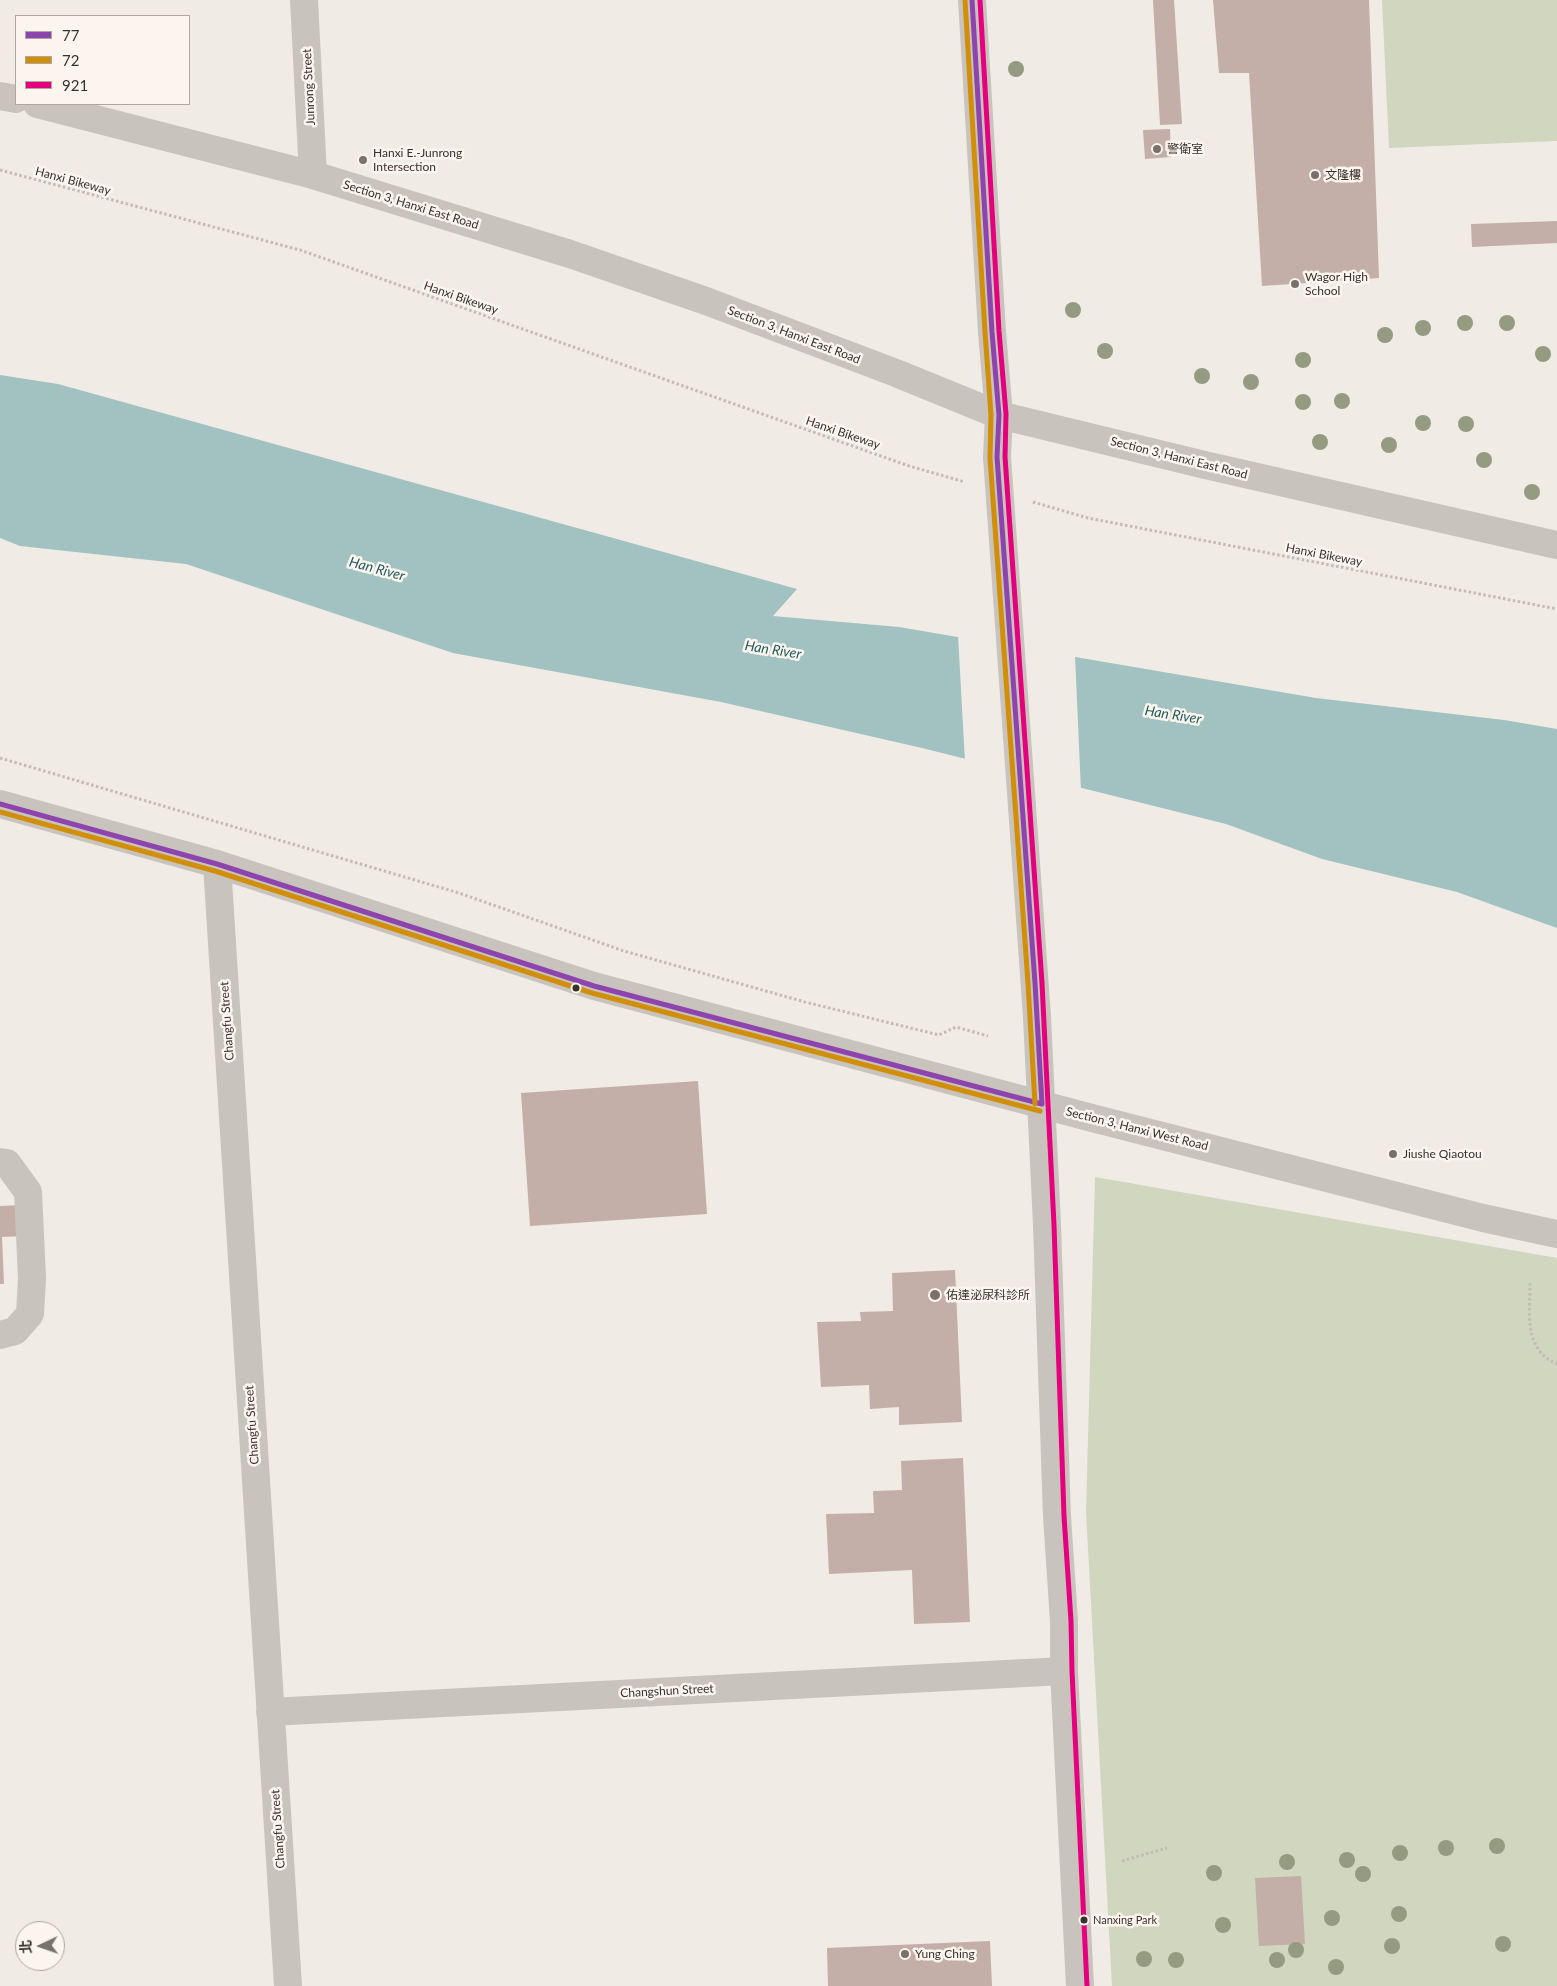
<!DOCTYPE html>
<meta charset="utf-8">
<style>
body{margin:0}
#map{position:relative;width:1557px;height:1986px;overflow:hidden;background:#f0ebe5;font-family:Lato,"Noto Sans TC",sans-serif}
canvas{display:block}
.legend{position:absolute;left:15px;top:15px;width:175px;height:90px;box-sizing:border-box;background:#fbf5ee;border:1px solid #aea6a0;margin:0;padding:6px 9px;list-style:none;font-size:15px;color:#3b302b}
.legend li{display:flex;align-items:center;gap:10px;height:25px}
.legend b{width:25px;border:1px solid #aea6a0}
.north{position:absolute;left:15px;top:1921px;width:50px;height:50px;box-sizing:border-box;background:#fbf5ee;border:1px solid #aea6a0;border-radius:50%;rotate:267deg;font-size:14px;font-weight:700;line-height:20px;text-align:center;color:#3b302b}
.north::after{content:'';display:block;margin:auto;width:18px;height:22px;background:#7a716c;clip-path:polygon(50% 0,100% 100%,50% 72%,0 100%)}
</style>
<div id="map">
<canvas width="1557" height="1986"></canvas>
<ul class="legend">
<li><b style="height:6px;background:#8e44ad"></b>77</li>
<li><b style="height:6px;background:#d18e09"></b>72</li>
<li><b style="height:6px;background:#e5007d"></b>921</li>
</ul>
<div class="north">北</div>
</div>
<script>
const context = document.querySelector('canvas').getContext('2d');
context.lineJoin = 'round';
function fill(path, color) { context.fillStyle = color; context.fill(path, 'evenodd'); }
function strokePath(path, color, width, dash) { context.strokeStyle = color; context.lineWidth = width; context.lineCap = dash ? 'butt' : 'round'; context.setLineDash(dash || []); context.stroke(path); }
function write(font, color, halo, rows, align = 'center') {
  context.font = font + ' Lato,"Noto Sans TC",sans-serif'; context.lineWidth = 5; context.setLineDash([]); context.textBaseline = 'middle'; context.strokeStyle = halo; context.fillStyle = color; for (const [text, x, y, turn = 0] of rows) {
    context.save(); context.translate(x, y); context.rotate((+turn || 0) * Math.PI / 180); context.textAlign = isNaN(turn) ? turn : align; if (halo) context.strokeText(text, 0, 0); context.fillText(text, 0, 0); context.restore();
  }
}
const green = new Path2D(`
 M1382,0H1557V141L1389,148Z
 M1095,1177L1557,1258V1986H1112L1086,1512Z`);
const water = new Path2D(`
 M0,375L58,384L797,589L773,616L899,627L1316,698L1504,720L1557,729V928L1457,892L1322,859L1226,824L922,748L721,702L453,653L186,564L20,546L0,538Z`);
const pier = new Path2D(`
 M958,635L1075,655L1081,791L965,762Z`);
const building = new Path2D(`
 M1153,0H1174L1182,124L1160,125Z
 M1213,0H1369L1379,278L1262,286L1249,73H1219Z
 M1170,129L1171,157L1145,159L1143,130Z
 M1557,221V243L1472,247L1471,224Z
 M698,1081L707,1214L530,1226L521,1093Z
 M24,1205L26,1236L0,1237V1206Z
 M0,1237H2L4,1284H0Z
 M955,1270L962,1422L899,1425V1407L870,1409L869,1385L821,1387L817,1322L861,1321L860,1312L893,1311L892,1273Z
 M963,1458L970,1622L914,1624L912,1570L829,1574L826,1514L874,1513L873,1491L902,1490L901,1461Z
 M1301,1876L1305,1944L1259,1946L1255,1878Z
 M990,1941L992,1986H828L827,1948Z`);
const path = new Path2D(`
 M0,170L300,250L909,466L965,482
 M1033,502L1088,518L1557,609
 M0,758L459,893L624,951L805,1002L939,1035L956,1027L988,1036
 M1530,1283C1530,1314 1523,1349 1557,1364
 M1122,1861L1167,1848`);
const minor = new Path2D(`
 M304,0L313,175
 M972,0L992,332L999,415L997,457
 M0,96L16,99
 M37,104L313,175L570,254L706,301L896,373L999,415L1205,465L1557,545
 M0,804L217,864L594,986L1092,1118L1483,1218L1557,1234
 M217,864L288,1986
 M1037,1017L1047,1225L1057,1516L1064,1621V1671L1080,1986
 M0,1162L7,1163L28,1192L32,1278L30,1314L15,1331L0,1335
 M270,1712L1064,1671`);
const minorBridge = new Path2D(`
 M997,457L1037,1017`);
const bus1 = new Path2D(`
 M972,0L992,332L999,415L997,457L1035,983L1042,1104
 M0,804L217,864L594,986L1042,1104`);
const bus2 = new Path2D(`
 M965,0L985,332L991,415L990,458L1028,983L1035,1104
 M0,812L215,871L592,993L1040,1111`);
const bus3 = new Path2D(`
 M980,0L999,331L1006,414L1005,457L1042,983L1054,1225L1064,1516L1071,1621L1072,1671L1087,1986`);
const trees = [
 [1016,69],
 [1073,310],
 [1465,323],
 [1507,323],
 [1423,328],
 [1385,335],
 [1105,351],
 [1543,354],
 [1303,360],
 [1202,376],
 [1251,382],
 [1342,401],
 [1303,402],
 [1423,423],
 [1466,424],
 [1320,442],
 [1389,445],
 [1484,460],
 [1532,492],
 [1497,1846],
 [1446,1848],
 [1400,1853],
 [1347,1860],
 [1287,1862],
 [1214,1873],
 [1363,1874],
 [1399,1914],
 [1332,1918],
 [1223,1925],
 [1503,1944],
 [1392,1946],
 [1296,1950],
 [1144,1959],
 [1176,1960],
 [1277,1960],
 [1336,1967]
];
const markers = [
 [1157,149,5,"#7a716c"],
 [363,160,5,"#7a716c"],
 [1315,175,5,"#7a716c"],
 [1295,284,5,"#7a716c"],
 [576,988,4.5,"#3b302b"],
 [1393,1154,5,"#7a716c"],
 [935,1295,6,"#7a716c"],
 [1084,1920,4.5,"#3b302b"],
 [905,1954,5,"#7a716c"]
];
const busNames = [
 ["Nanxing Park",1093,1920]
];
const streetNames = [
 ["Junrong Street",309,87,-93],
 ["Hanxi Bikeway",73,181,15],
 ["Section 3, Hanxi East Road",411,205,17],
 ["Hanxi Bikeway",461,298,19],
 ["Section 3, Hanxi East Road",794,335,21],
 ["Hanxi Bikeway",843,433,19],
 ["Section 3, Hanxi East Road",1179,458,14],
 ["Hanxi Bikeway",1324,555,11],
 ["Changfu Street",227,1021,-94],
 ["Section 3, Hanxi West Road",1137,1129,14],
 ["Changfu Street",252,1425,-94],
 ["Changshun Street",667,1691,-3],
 ["Changfu Street",278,1829,-94]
];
const poiNames = [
 ["警衛室",1167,149],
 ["Hanxi E.-Junrong",373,153],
 ["Intersection",373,167],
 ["文隆樓",1325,175],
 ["Wagor High",1305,277],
 ["School",1305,291],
 ["Jiushe Qiaotou",1403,1154],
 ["佑達泌尿科診所",946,1295],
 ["Yung Ching",915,1954]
];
const waterNames = [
 ["Han River",377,569,15],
 ["Han River",773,650,9],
 ["Han River",1173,715,9]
];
fill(green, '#d1d6bf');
fill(water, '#a1c2c1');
fill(pier, '#f0ebe5');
fill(building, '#c3afa7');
strokePath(path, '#c2bbb6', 3, [2.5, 2.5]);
strokePath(minor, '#c9c3be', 28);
strokePath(minorBridge, '#c9c3be', 28);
strokePath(bus1, '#8e44ad', 5);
strokePath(bus2, '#d18e09', 5);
strokePath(bus3, '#e5007d', 5);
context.fillStyle = '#959b80';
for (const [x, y] of trees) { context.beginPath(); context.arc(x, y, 8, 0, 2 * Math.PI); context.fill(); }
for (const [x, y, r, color] of markers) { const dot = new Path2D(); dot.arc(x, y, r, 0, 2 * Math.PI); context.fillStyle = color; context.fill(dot); strokePath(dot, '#fbf5ee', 2); }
write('11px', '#3b302b', '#fbf5ee', busNames, 'left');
write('12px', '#3b302b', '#fbf5ee', streetNames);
write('12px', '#3b302b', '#fbf5ee', poiNames, 'left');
write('italic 14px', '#1f5a5e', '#fbf5ee', waterNames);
</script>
